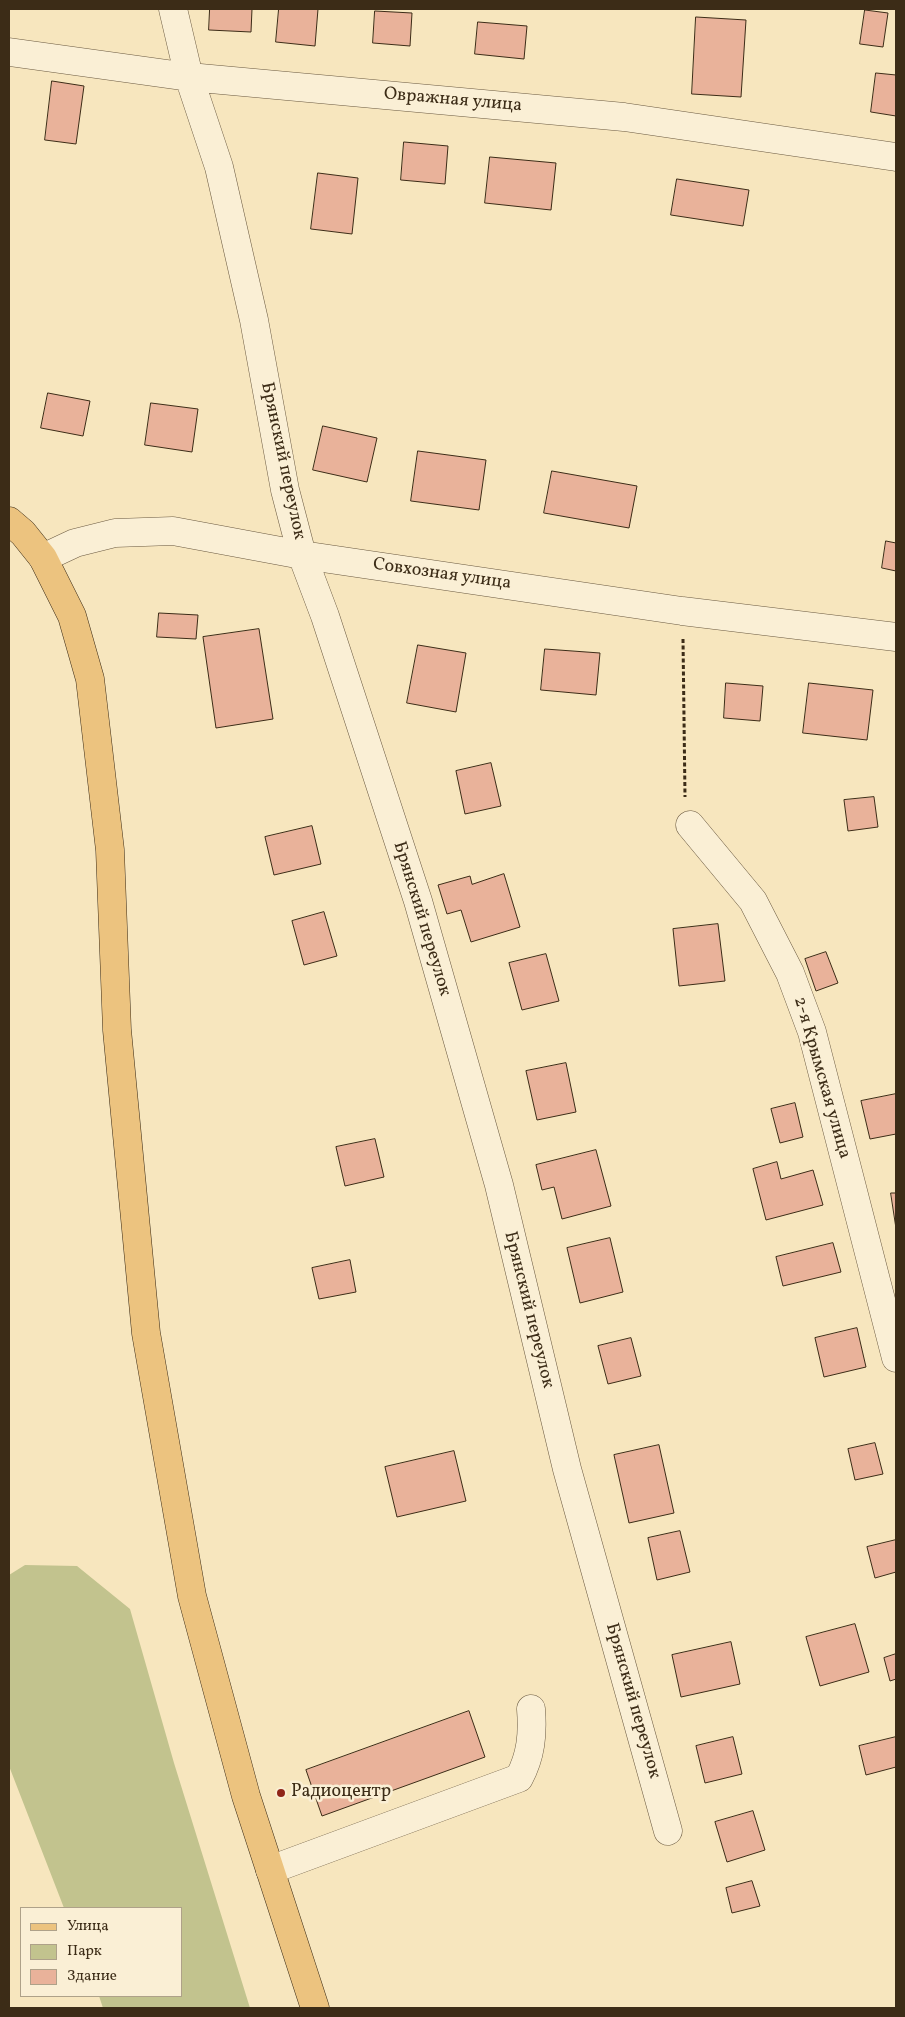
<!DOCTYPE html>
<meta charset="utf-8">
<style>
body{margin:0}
#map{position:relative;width:905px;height:2017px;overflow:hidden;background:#f7e6be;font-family:Vollkorn,serif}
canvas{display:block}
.frame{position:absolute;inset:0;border:10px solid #3c2c17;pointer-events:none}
.legend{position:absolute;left:20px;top:1907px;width:162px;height:90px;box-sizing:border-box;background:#faefd5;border:1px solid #aea189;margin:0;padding:6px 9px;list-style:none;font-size:15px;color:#3c2c17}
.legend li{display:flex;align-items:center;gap:10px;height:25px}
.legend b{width:25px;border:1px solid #aea189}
</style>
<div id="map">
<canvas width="905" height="2017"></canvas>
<div class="frame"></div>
<ul class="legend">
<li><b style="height:6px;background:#ecc37f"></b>Улица</li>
<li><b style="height:14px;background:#c2c38e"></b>Парк</li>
<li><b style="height:14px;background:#e9b29a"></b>Здание</li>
</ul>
</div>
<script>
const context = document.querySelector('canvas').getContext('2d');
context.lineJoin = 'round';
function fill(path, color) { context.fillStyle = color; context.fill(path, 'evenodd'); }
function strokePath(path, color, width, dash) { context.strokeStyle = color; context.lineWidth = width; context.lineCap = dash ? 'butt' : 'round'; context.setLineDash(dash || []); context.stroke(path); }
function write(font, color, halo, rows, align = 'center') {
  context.font = font + ' Vollkorn,serif'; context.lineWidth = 5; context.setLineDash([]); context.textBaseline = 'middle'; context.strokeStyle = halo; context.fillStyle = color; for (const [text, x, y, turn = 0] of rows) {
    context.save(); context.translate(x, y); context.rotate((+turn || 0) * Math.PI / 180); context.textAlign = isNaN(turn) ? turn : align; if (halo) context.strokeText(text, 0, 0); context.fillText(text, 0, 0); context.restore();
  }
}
const green = new Path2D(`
 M25,1565L77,1566L130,1609L174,1763L250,2008H103L99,1996H181V1908H64L9,1766V1575Z`);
const building = new Path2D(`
 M210,9H252L251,32L209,30Z
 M279,9H318L315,46L276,42Z
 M865,10L888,13L883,47L860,44Z
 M375,11L412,13L410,46L373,43Z
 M696,17L746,20L741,97L692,94Z
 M478,22L527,26L524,59L475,54Z
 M876,73L896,75V116L871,112Z
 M52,81L84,86L76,144L45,140Z
 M404,142L448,146L445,184L401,180Z
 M490,157L556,163L551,210L485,203Z
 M318,173L358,178L352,234L311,229Z
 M677,179L749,190L743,226L671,215Z
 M48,393L90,401L83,436L41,428Z
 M151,403L198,409L192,452L145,445Z
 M323,426L377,438L367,482L313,470Z
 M418,451L486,460L479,510L411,501Z
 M552,471L637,486L629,528L544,513Z
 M886,541L896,543V571L882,568Z
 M159,613L198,615L196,639L157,637Z
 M259,629L273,719L216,728L203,637Z
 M418,645L466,653L456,712L407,703Z
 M545,649L600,653L596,695L541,690Z
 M726,683L763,686L760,721L724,718Z
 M809,683L873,690L867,740L803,733Z
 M491,763L501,806L465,814L456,771Z
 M874,797L878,827L848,831L844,800Z
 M312,826L321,864L274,875L265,837Z
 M504,874L520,927L471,942L461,910L447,914L438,885L470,876L472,884Z
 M324,912L337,956L304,965L292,921Z
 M718,924L725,981L679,986L673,929Z
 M826,952L838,983L816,991L805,959Z
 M546,954L559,1001L522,1010L509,963Z
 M566,1063L576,1112L537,1120L526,1071Z
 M896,1094V1134L870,1139L861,1101Z
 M795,1103L803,1137L780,1143L771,1109Z
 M375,1139L384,1177L345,1186L336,1147Z
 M596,1150L611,1206L562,1219L554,1187L542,1190L536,1165Z
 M777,1162L781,1179L813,1170L823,1205L766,1220L753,1169Z
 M891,1193H896V1228Z
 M610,1238L623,1292L580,1303L567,1248Z
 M833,1243L841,1272L783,1286L776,1257Z
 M350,1260L356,1292L319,1299L312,1268Z
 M857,1328L866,1367L824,1377L815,1338Z
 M631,1338L641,1376L608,1384L598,1346Z
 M875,1443L883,1474L855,1480L848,1449Z
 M659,1445L674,1513L629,1523L614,1455Z
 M454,1451L466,1501L397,1517L385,1467Z
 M680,1531L690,1572L657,1580L648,1538Z
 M896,1540V1572L875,1578L867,1547Z
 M855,1624L869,1672L820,1686L806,1637Z
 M731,1642L740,1684L681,1697L672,1655Z
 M896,1654V1679L890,1681L884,1658Z
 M469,1711L485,1757L322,1816L306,1770Z
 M733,1737L742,1774L705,1783L696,1746Z
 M896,1737V1767L866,1775L859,1746Z
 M753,1811L765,1850L727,1862L715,1822Z
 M752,1881L760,1906L732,1913L726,1888Z`);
const path = new Path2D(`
 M683,639L685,797`);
const minor = new Path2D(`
 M173,9L189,77L219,167L254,320L285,490L302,555L325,616L418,901L499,1185L567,1469L668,1831
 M9,52L189,77L624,117L896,157
 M43,558L75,543L115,533L173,531L302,555L682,611L896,637
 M690,825L753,901L790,973L812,1032L896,1358
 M270,1870L519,1778C531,1756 533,1734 531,1709`);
const major = new Path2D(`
 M9,521L23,533L43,558L72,616L90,679L110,850L117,1030L146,1333L192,1596L246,1796L315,2008`);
const markers = [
 [281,1793,5,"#8f2418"]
];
const streetNames = [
 ["Овражная улица",453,101,5],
 ["Брянский переулок",282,461,78],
 ["Совхозная улица",442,575,8],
 ["Брянский переулок",421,919,73],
 ["2-я Крымская улица",821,1078,74],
 ["Брянский переулок",528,1310,76],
 ["Брянский переулок",632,1701,74]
];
const poiNames = [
 ["Радиоцентр",291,1793]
];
fill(green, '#c2c38e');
fill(building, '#e9b29a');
strokePath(building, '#3c2c17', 1);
strokePath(minor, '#6b5a41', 29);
strokePath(major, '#3c2c17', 29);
strokePath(path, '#3c2c17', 3, [4, 2.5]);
strokePath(minor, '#faefd5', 28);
strokePath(major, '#ecc37f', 28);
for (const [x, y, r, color] of markers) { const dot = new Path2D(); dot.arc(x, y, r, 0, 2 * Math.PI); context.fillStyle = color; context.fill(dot); strokePath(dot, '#faefd5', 2); }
write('18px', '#3c2c17', '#faefd5', streetNames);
write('18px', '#3c2c17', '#faefd5', poiNames, 'left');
</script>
